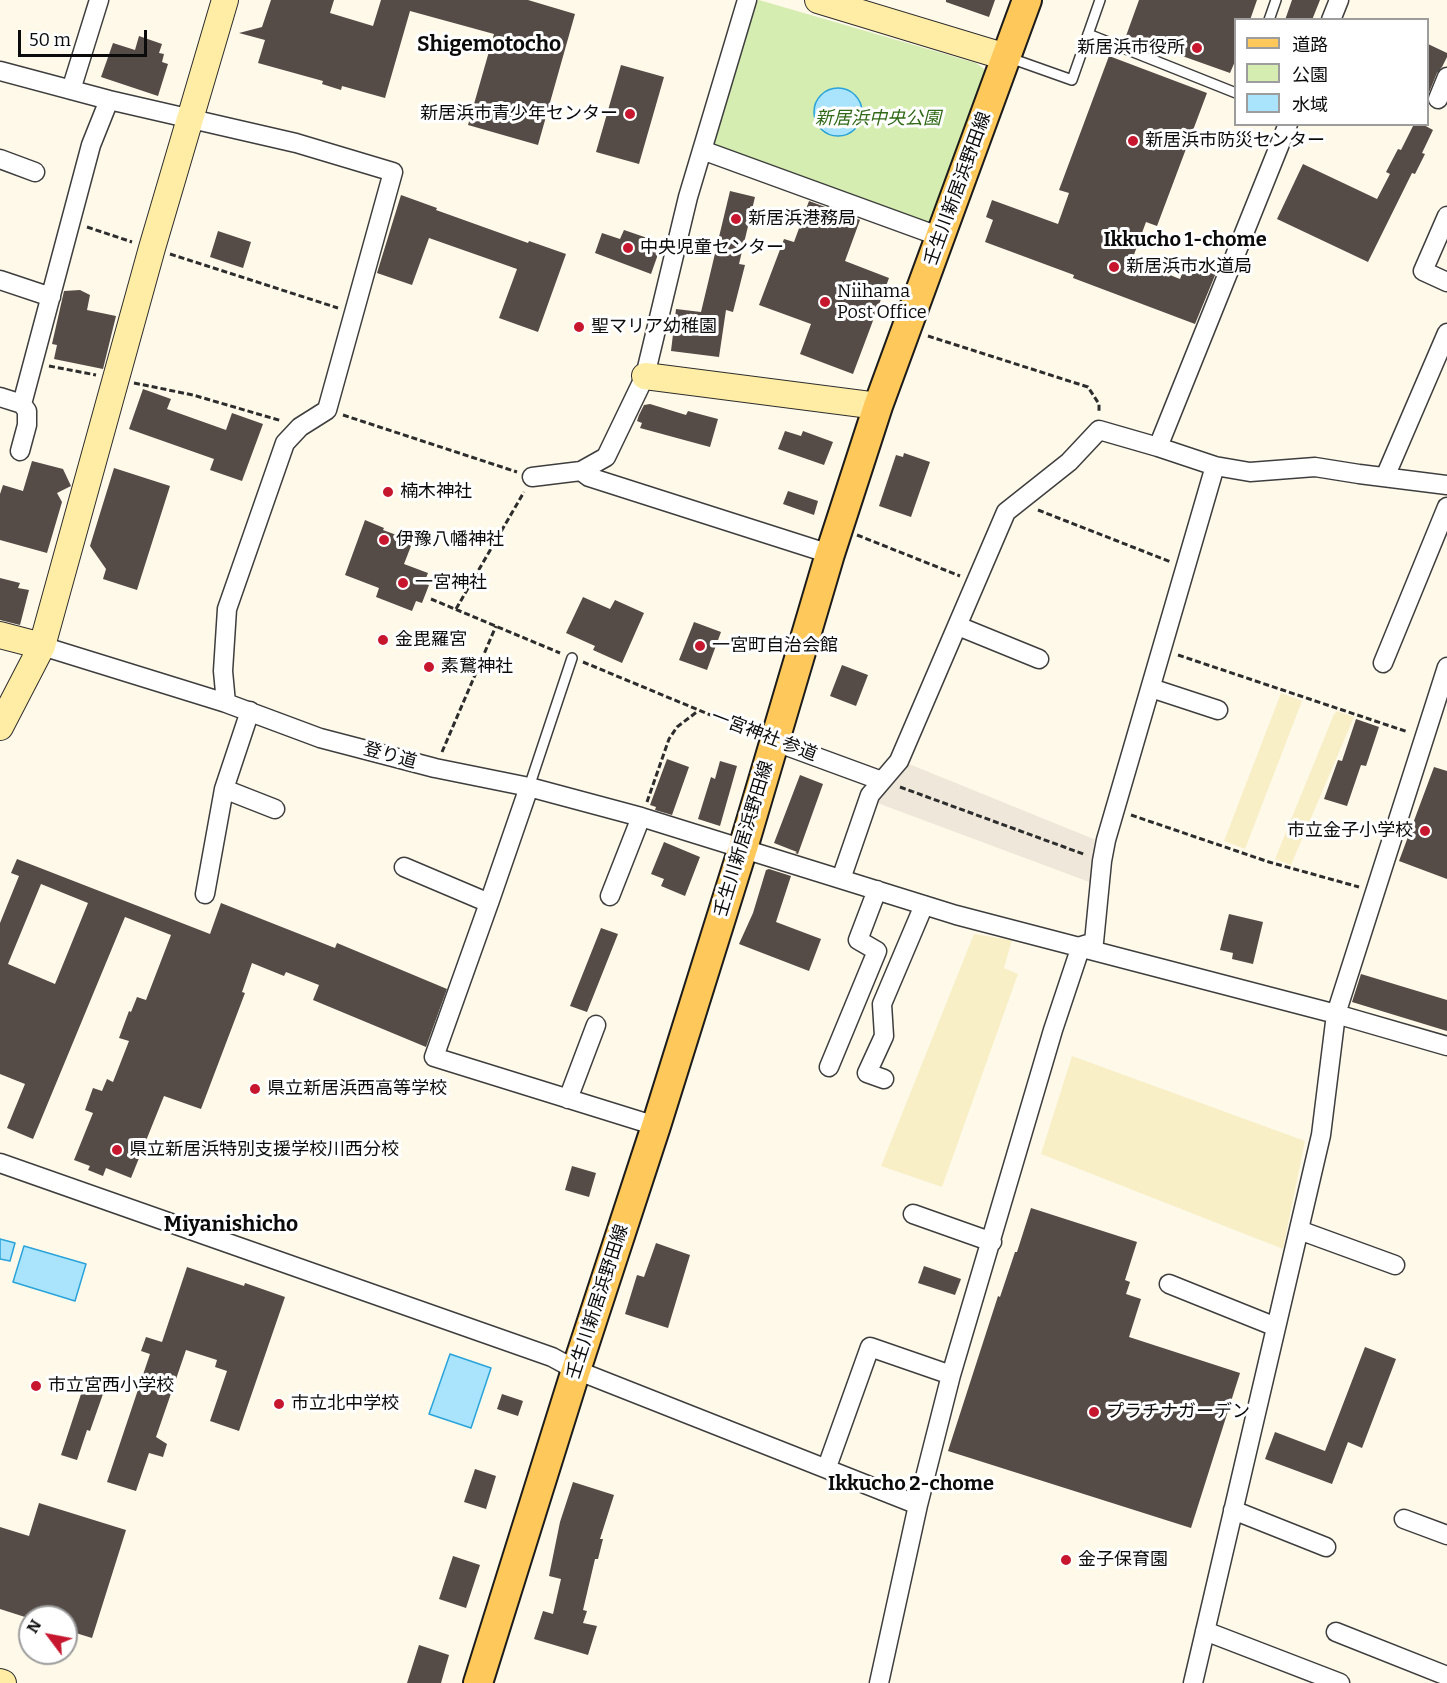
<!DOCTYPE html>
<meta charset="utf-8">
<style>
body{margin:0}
#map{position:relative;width:1447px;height:1683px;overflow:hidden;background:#fff9ea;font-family:Bitter,"Noto Sans JP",serif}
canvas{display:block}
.legend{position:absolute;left:1234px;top:18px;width:195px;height:108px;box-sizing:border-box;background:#fff;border:2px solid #9d9d9d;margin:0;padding:8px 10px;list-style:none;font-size:18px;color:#0b0b0b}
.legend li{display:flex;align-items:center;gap:12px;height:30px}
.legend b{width:30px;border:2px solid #9d9d9d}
.north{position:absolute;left:18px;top:1605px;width:60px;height:60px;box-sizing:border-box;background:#fff;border:2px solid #9d9d9d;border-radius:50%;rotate:302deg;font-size:16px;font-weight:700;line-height:24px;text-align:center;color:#0b0b0b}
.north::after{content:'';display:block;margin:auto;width:21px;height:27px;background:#c7172f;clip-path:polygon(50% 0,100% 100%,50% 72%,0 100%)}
.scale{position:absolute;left:18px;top:30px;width:129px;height:27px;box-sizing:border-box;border:3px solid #0b0b0b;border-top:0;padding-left:8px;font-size:18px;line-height:21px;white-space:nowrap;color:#0b0b0b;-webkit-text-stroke:4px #fff;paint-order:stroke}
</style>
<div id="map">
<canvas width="1447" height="1683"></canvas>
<ul class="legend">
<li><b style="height:8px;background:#ffc85a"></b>道路</li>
<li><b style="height:16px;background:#d5edb0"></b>公園</li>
<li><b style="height:16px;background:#a9e4fc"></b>水域</li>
</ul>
<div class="north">N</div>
<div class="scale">50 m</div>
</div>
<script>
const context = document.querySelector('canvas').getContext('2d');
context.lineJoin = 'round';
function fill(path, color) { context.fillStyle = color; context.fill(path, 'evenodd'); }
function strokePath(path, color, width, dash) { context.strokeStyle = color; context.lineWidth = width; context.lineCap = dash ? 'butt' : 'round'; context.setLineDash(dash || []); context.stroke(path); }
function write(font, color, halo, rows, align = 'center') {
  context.font = font + ' Bitter,"Noto Sans JP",serif'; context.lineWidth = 6; context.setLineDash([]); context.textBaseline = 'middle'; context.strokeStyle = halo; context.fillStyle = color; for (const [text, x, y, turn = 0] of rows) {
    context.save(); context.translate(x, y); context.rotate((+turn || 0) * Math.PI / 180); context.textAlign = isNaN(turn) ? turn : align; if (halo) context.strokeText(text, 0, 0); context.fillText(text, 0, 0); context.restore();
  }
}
const farmland = new Path2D(`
 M1281,693L1302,701L1245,849L1224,841Z
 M1337,711L1354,717L1291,865L1275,859L1334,714Z
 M974,934L1012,940L1004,968L1018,974L942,1187L881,1166Z
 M1072,1056L1305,1141L1283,1249L1041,1154Z`);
const green = new Path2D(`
 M759,0L976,63L984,69L986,74L931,221L925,224L712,146L751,5Z`);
const plaza = new Path2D(`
 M904,762L1101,842L1092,883L872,801Z`);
const water = new Path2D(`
 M814 112a24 24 0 1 1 48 0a24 24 0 1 1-48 0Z
 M0,1239L15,1243L10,1261L0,1259Z
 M24,1246L86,1264L75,1301L13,1282Z
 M450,1354L491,1368L471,1428L429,1414Z`);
const building = new Path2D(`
 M271,0H334L330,13L373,26L381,0H528L575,14L538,145L468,125L494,34L410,11L385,98L342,86L341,90L322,84L323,81L258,63L265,40L239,33L262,27Z
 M946,0H995L989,17L946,2Z
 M1139,0H1257L1250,20H1236V59L1230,73L1126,36Z
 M1292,0H1320L1312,20H1285Z
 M139,36L162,44L159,53L164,54L162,62L168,64L158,96L101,77L113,43L135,50Z
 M1428,44L1447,53V57L1442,67L1437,73L1428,95Z
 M1109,56L1207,93L1157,226L1146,222L1132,260L1180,279L1189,256L1218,268L1195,324L1073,278L1074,275L985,242L993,220L986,217L992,200L1058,224L1069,193L1059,190Z
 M621,65L664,77L639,164L596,152Z
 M1414,124H1422L1433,130L1422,153L1425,154L1415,174L1412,173L1368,262L1277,219L1303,164L1377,199L1390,174L1386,172L1398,149L1401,150Z
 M730,191L755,197L739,264L745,265L733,312L726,310L719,357L671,351L676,309L701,312Z
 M401,195L437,208L436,210L528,243L529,241L566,254L538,332L499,318L517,269L429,238L412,285L377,273Z
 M809,201L860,220L845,261L889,278L853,374L800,354L811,324L759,305L784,239L794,242Z
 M624,230L662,243L651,274L595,253L602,233L620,239Z
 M218,231L251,242L243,268L210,257Z
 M80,290L90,295L87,310L116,316L103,369L54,359L57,345L52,344L64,291Z
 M143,389L171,399L167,409L226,430L232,413L263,424L242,481L210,470L214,459L129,429Z
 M650,404L686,415L688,411L718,419L710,447L640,428L642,423L637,421L639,415L644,405Z
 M785,431L801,436L803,431L833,442L824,465L778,449Z
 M904,453L930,462L911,517L879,506L896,455L903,457Z
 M32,461L63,469L71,486L57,493L62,502L47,553L0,540V494L3,485L23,491Z
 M114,468L170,486L137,590L103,579L106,569L90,546Z
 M788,491L818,501L814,515L783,504Z
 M365,520L384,528L383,530L410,540L408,544L411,546L404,564L428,573L424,583L429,585L422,603L416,601L412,611L376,597L379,588L345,575Z
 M0,578L20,583L18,588L29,590L20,625L0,620Z
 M583,597L610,609L615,600L644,613L622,663L593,650L595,646L566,633Z
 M694,622L721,632L707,670L679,660Z
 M842,665L868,675L856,706L830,696Z
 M1356,719L1379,727L1366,766L1361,765L1347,806L1324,799L1338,760L1342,761Z
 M667,759L689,767L672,815L655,810L656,807L650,805Z
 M720,761L737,766L720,826L698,819L711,777L715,779Z
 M1434,767L1447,771V879L1399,861Z
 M800,775L823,784L798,854L795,853L797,852L774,843Z
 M664,842L700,857L685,896L661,886L664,879L651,874Z
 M17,859L210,934L221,903L335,948L337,943L447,989L426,1047L313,1000L319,985L286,972L284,976L252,963L242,992L245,993L201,1109L164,1096L131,1178L106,1168L103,1176L88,1170L90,1166L74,1160L93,1113L85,1110L93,1088L102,1091L107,1079L113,1082L129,1041L119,1038L129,1011L131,1012L137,997L146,1000L171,935L125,917L33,1139L7,1128L25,1084L0,1074V923L19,876L11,873ZM41,884L88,903L55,984L8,964Z
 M769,869L791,876L776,922L821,939L809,971L739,944L753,913L766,870Z
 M1229,914L1263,922L1253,964L1232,959L1233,953L1220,950Z
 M601,928L618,934L587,1012L570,1006Z
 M1361,974L1447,1000V1031L1352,1002Z
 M572,1166L596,1173L589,1197L565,1190Z
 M1031,1208L1137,1242L1125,1280L1130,1282L1126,1294L1141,1299L1129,1337L1240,1373L1191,1528L948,1451L998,1296L1000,1297L1015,1252H1017Z
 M656,1243L690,1255L668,1328L625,1314L637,1275L644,1277Z
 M924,1266L961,1279L955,1295L918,1283Z
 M187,1267L244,1286L245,1283L285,1297L239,1431L210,1421L227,1371L215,1367L217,1360L186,1350L156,1437L167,1444L163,1457L149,1453L136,1491L107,1482L150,1354L141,1351L146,1337L162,1342Z
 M1365,1347L1396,1359L1362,1448L1348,1442L1332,1484L1265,1459L1275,1432L1325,1451Z
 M83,1388L103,1394L90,1431L87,1430L77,1460L61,1455Z
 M502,1394L523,1401L518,1416L497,1409Z
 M475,1469L496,1476L486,1509L464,1502Z
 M573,1482L614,1495L600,1539H603L598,1559H595L583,1610L587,1611L583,1623L597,1626L588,1655L534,1639L543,1611L553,1614L561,1579L549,1576L560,1522Z
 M39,1503L126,1530L92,1638L66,1630V1617H25L0,1609V1527L29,1536Z
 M453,1556L480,1565L466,1608L439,1599Z
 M419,1645L449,1655L441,1683H407Z`);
const path = new Path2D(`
 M87,227L132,242
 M170,254L338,308
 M928,336L1088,387L1099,404V413
 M49,366L96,375
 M134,383L193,395L282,421
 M343,415L517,472
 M1038,510L1171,562
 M857,535L960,576
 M431,599L560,653
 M456,609L524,492
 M1178,655L1408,732
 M583,662L754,733
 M442,752L496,626
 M900,787L1086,855
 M647,802L669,739L677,727L698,711
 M1131,815L1269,862L1359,887`);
const lane = new Path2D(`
 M1269,20L1276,0
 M1088,34L1236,93
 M1010,58L1072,80L1100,0
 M529,787L572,658`);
const street = new Path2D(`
 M1331,20L1339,0
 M0,71L109,100L296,143L393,172L327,410L300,427L285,443L227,609L223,671L226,703
 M71,90L99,0
 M1438,99L1447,77
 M1288,124L1158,447L1215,466L1250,472L1315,467L1359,474L1447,485
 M702,150L941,237
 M0,159L35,172
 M1447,216L1423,271L1447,282
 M0,280L51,297
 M0,397L22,404L27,411V425L20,451
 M22,404L91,145L109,100
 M581,471L589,477L830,554
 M532,477L581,471L606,457L645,376L688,197L747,0
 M1385,477L1447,333
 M958,626L1039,659
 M42,646L226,703L320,738L435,768L529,787L641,817L956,915L1336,1014L1447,1046
 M1383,663L1447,507
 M1151,688L1218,710
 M773,741L882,781
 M224,789L275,809
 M404,867L489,903L434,1057L656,1126
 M841,879L870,795L899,761L1006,512L1069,462L1099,430L1158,447
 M205,894L224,789L250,711
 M610,896L641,817
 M489,903L529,787
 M829,1067L877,951L858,940L877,890
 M884,1079L867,1073L884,1036L882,1004L924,905
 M568,1099L596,1025
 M0,1163L552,1357L576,1370L918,1505
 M913,1214L992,1242
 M1299,1230L1395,1265
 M1169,1284L1276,1327
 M827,1467L870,1347L951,1375
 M1233,1510L1326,1547
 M1404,1519L1447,1535
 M1205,1631L1340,1683
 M1336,1632L1447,1676
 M879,1683L918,1505L951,1375L1053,1030L1081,946L1094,942L1102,861L1106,840L1215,466
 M1193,1683L1321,1135L1336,1014L1447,667`);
const secondary = new Path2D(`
 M818,0L1006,57
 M645,376L878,406
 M0,635L42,646
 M0,727L42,646L152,248L225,0
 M0,1682L3,1683`);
const primary = new Path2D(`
 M478,1683L576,1370L656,1126L743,848L830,554L878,406L1027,0`);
const markers = [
 [1197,48,6,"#c7172f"],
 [630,114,6,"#c7172f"],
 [1133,141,6,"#c7172f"],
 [736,219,6,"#c7172f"],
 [628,248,6,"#c7172f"],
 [1114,267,6,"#c7172f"],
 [825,302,6,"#c7172f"],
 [579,327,6,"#c7172f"],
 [388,492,6,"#c7172f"],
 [384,540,6,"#c7172f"],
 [403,583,6,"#c7172f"],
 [383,640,6,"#c7172f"],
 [700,646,6,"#c7172f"],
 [429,667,6,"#c7172f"],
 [1425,831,6,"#c7172f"],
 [255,1089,6,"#c7172f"],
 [117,1150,6,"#c7172f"],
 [36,1386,6,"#c7172f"],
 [279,1404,6,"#c7172f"],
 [1094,1412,6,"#c7172f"],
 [1066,1560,6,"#c7172f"]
];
const poiNames = [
 ["新居浜市役所",1185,48,"right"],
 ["新居浜市青少年センター",618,114,"right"],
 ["新居浜市防災センター",1145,141],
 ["新居浜港務局",748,219],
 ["中央児童センター",640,248],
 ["新居浜市水道局",1126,267],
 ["Niihama",837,292],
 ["Post Office",837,313],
 ["聖マリア幼稚園",591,327],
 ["楠木神社",400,492],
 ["伊豫八幡神社",396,540],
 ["一宮神社",415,583],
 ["金毘羅宮",395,640],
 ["一宮町自治会館",712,646],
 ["素鵞神社",441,667],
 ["市立金子小学校",1413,831,"right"],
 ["県立新居浜西高等学校",267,1089],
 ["県立新居浜特別支援学校川西分校",129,1150],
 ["市立宮西小学校",48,1386],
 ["市立北中学校",291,1404],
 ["プラチナガーデン",1106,1412],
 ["金子保育園",1078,1560]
];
const parkNames = [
 ["新居浜中央公園",878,119]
];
const streetNames = [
 ["壬生川新居浜野田線",958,189,-70],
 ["一宮神社 参道",764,736,21],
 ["登り道",390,756,15],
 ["壬生川新居浜野田線",744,839,-73],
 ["壬生川新居浜野田線",598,1302,-72]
];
const neighbourhoodNames = [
 ["Ikkucho 1-chome",1185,240],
 ["Ikkucho 2-chome",911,1484]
];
const quarterNames = [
 ["Shigemotocho",489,45],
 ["Miyanishicho",231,1225]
];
fill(farmland, '#f8efc7');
fill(green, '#d5edb0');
fill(plaza, '#efe7d9');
fill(water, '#a9e4fc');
strokePath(water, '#29a3da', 1.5);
fill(building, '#554b47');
strokePath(lane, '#3e3e3e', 12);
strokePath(street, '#3e3e3e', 21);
strokePath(secondary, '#2d2d2d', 28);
strokePath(primary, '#1c1c1c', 32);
strokePath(path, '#2d2d2d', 3, [6, 3]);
strokePath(lane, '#fff', 9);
strokePath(street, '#fff', 18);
strokePath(secondary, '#ffeda5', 26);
strokePath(primary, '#ffc85a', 28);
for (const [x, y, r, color] of markers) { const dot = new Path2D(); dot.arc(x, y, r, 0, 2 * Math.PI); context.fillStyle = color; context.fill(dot); strokePath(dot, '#fff', 2); }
write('18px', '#0b0b0b', '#fff', poiNames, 'left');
write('italic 18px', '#2f6816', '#fff', parkNames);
write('18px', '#0b0b0b', '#fff', streetNames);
write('bold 20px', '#0b0b0b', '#fff', neighbourhoodNames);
write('bold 21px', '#0b0b0b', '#fff', quarterNames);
</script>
